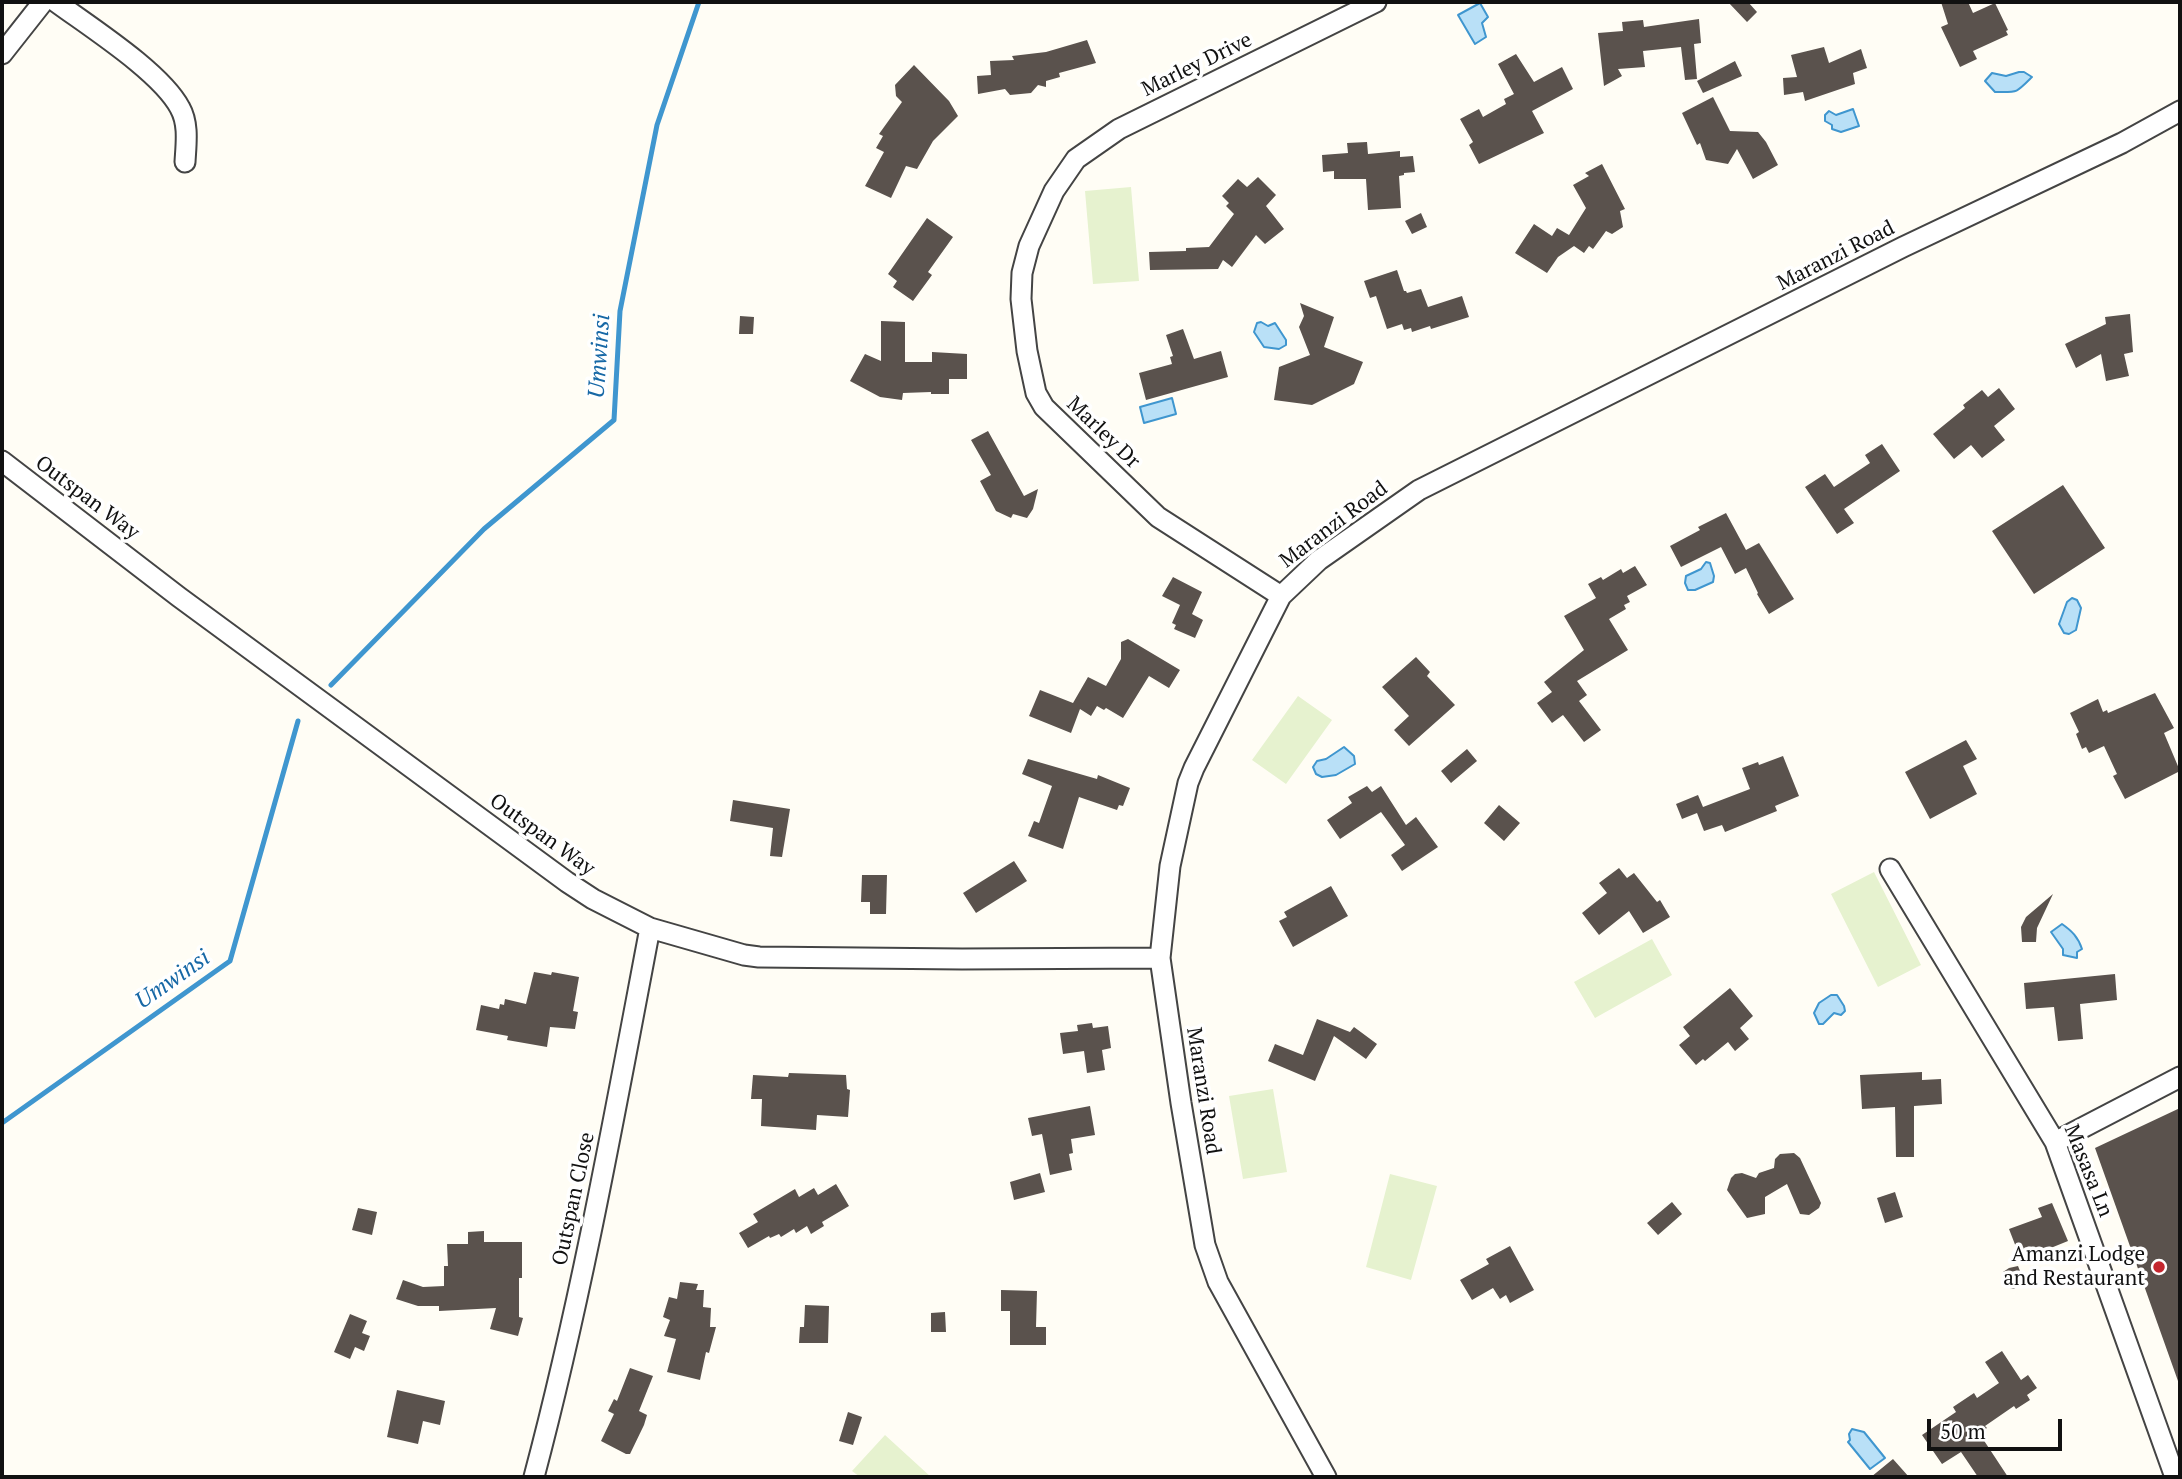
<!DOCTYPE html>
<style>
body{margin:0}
#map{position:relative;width:2182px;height:1479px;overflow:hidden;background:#fffdf5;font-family:"PT Serif",serif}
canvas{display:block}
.frame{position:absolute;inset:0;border:4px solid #111;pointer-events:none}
.scale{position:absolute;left:1927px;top:1419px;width:135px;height:32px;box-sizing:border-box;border:4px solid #111;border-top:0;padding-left:9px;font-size:21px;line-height:24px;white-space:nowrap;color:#111;-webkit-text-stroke:5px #fff;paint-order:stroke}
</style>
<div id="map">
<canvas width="2182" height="1479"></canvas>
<div class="frame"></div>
<div class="scale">50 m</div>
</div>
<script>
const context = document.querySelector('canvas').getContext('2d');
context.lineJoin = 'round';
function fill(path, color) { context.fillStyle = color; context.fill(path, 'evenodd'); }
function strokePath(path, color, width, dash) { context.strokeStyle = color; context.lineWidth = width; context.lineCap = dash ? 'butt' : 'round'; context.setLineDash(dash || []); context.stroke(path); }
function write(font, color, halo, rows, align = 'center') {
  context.font = font + ' "PT Serif",serif'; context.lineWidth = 7; context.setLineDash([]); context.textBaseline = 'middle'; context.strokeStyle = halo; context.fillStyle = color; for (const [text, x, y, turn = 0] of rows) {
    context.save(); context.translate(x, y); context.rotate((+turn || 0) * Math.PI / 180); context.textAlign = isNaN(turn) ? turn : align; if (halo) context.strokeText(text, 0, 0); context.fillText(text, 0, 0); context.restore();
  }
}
const pitch = new Path2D(`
 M1131,187L1139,281L1093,284L1085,191Z
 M1298,696L1332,720L1286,784L1252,760Z
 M1874,872L1921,965L1878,987L1831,894Z
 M1652,939L1672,975L1595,1018L1574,982Z
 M1273,1089L1287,1172L1243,1179L1229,1096Z
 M1390,1174L1437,1186L1411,1280L1366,1267Z
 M885,1435L931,1477H860L852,1471Z`);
const water = new Path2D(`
 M1480,3L1488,17L1482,23L1486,37L1475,44L1458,15Z
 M2019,72H2024L2032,77C2015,94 2018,92 1995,92L1985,81L1992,73L2006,76Z
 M1853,109L1859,126L1841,132L1832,129V125L1825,121V115L1829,111L1836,115Z
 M1261,322L1268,326L1275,323L1286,340V345L1279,349L1264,347L1254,332L1257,323Z
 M1172,398L1176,414L1144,423L1140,407Z
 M1706,562L1710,563L1714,576L1713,582L1695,590H1688L1685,583L1686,576L1701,569Z
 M2072,598L2077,600L2081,608L2076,630L2069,634L2064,633L2059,624L2067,602Z
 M1344,747L1354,756L1355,764L1336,775L1322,777L1316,774L1313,767L1317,761L1326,759Z
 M2062,924C2072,931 2078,937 2082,949L2077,952V958L2063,955V949L2051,932Z
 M1831,995H1837L1844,1006L1845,1011L1841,1015L1834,1013L1823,1024H1819L1814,1013L1819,1003Z
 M1852,1429L1864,1432L1885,1458L1870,1469L1848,1442L1850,1440L1849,1434Z`);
const stream = new Path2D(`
 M331,685L484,529L614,420L620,311L657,125L699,2
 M2,1123L230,961L298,721`);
const building = new Path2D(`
 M1728,2H1748L1757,12L1747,22Z
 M1941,2H1968L1973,13L1995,3L2008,30L2006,31L2008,35L1973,51L1977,59L1960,67L1941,27L1948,24Z
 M1699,19L1701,43L1694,44L1697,79L1685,80L1681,47L1643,51L1645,67L1618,69L1622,76L1604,86L1598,33L1623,31L1622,22L1643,20L1644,27Z
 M1087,40L1096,63L1059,73L1060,77L1046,81V87L1038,85L1031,93L1010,95L1005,89L978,94L977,76L991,75L990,61L1014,60L1012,56L1046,52Z
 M1824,47L1829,63L1861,49L1867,68L1853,73L1855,84L1805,101L1803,92L1784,95L1783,78L1797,77L1791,55Z
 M1516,54L1534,82L1562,67L1573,89L1532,111L1544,133L1479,164L1469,145L1473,142L1460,119L1479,109L1483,117L1506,104L1504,99L1514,94L1498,64Z
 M1735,61L1742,76L1703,93L1697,81Z
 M914,65L949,101L958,116L933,141L917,169L906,166L891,198L865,186L884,152L876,148L883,136L879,134L902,102L896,96L895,85Z
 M1713,97L1730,131L1758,132L1766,142L1778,165L1753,179L1737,149L1728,164L1706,160L1700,143L1697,145L1682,113Z
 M1367,142L1368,154L1400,151V157L1413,156L1415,172L1404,173V175L1399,176L1401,208L1368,210L1366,179H1334V171L1323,172L1322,155L1348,153L1347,143Z
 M1602,164L1625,209L1620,211L1623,227L1612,234L1606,231L1593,249L1589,246L1584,253L1574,246L1558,257L1547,273L1515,253L1534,224L1552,236L1557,228L1569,235L1586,208L1573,185L1589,176L1585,173Z
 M1258,177L1276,195L1266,206L1284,229L1265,244L1256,235L1232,267L1223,260L1218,269L1150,270L1149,252L1186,251V248L1209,247L1234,214L1226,206L1229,203L1222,196L1238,179L1247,187Z
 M1421,213L1427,227L1412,234L1405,221Z
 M927,218L953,237L928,272L932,275L913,301L893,287L897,281L888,274Z
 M1397,270L1404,291H1406L1407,293L1421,289L1428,307L1462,296L1469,317L1431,329L1430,326L1412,332L1411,328L1404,330L1402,324L1387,329L1376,296L1370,298L1364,281Z
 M1300,303L1334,317L1324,347L1363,362L1354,384L1312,405L1274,400L1279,367L1310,355L1299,327L1304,316Z
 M2130,314L2133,352L2124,354L2129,376L2106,381L2101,354L2076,368L2065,344L2106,324L2105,317Z
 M740,316L754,317L753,334H739Z
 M881,321L905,322V362H932V352L967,354V379H949V394H931V392L903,393L902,400L880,397L850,381L865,354L881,361Z
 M1183,329L1194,359L1221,351L1228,377L1146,400L1139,373L1172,364L1170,357L1173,356L1166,335Z
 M1999,388L2015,409L1994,426L2005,440L1982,458L1971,445L1954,459L1933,434L1965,408L1963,405L1982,390L1988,397Z
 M988,431L1024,496L1038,489L1033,509L1027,518L1013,514L1011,518L996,511L980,481L991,475L971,440Z
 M1882,444L1900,471L1844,509L1854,523L1837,534L1805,487L1825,474L1834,487L1870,463L1865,455Z
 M2063,485L2105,548L2034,594L1992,531Z
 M1726,513L1746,550L1759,543L1794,599L1769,614L1757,594L1758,593L1746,568L1735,574L1721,547L1681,567L1670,546L1700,530L1698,527Z
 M1635,566L1647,585L1627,596L1630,602L1624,605L1626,609L1609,619L1628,650L1577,681L1587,695L1579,701L1601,730L1584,742L1563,715L1552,723L1537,703L1552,692L1544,682L1584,650L1564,616L1596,598L1588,584L1601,577L1603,580L1621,569L1623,573Z
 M1173,577L1202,592L1192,614L1203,620L1195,638L1174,629L1176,625L1172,623L1180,605L1162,596Z
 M1128,639L1180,670L1169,688L1149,676L1123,718L1106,708L1104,710L1097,706L1091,716L1080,709L1071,733L1029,716L1040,690L1073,703L1088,677L1106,686L1121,659V642Z
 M1416,657L1430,672L1427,676L1455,705L1409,746L1394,730L1409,716L1382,687Z
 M2155,693L2174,728L2164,733L2180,771L2125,799L2113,776L2117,774L2104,746L2089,753L2086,747L2082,749L2076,734L2079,732L2070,713L2098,699L2103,712L2107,710L2108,713Z
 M1966,740L1977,759L1963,766L1977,794L1930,819L1905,772Z
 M1467,749L1477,761L1451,783L1441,771Z
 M1783,756L1799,796L1775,806L1777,811L1725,832L1722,825L1704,831L1697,813L1682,819L1676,804L1698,795L1703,807L1750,789L1742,768L1758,762L1759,765Z
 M1028,759L1097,779L1098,775L1130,788L1123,806L1119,805L1117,810L1079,797L1063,849L1028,836L1034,821L1039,823L1052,786L1022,774Z
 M1367,786L1372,792L1381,786L1406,825L1416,817L1438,847L1402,871L1391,855L1405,845L1381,812L1340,839L1327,820L1352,803L1348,797Z
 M733,800L790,809L782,857L770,856L773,828L730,821Z
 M1499,805L1520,823L1504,841L1484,823Z
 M1014,861L1027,881L976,913L963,893Z
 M1619,868L1627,878L1634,873L1657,902L1660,900L1670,917L1643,933L1629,911L1599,935L1582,913L1607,893L1599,883Z
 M862,875H887L886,914H870V902H861Z
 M1331,886L1348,916L1293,947L1279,921L1287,917L1284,912Z
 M2053,894L2037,928L2036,942H2022L2021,927L2026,917Z
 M534,972L551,975L552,972L579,977L573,1011L578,1012L575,1029L550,1027L547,1047L507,1040L508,1036L476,1030L481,1005L499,1009L500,1004L504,1005L505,999L526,1004Z
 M2115,974L2117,1000L2080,1004L2083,1039L2058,1041L2054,1007L2026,1009L2024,983Z
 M1730,988L1753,1016L1740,1028L1749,1039L1735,1051L1728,1042L1705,1061L1703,1059L1696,1065L1679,1045L1690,1036L1683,1027Z
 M1317,1019L1350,1032L1354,1027L1377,1044L1366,1059L1334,1036L1315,1081L1268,1061L1275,1044L1303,1055Z
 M1092,1023L1093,1028L1108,1026L1111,1048L1102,1050L1105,1070L1087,1073L1084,1051L1063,1054L1060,1033L1078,1031L1077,1025Z
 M1922,1072V1080L1941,1079L1942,1104L1914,1106V1157H1896L1895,1107L1862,1109L1860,1075Z
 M789,1073L846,1075L847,1089L850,1090L848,1117L817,1115L816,1130L761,1126L762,1099H751L753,1075L788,1077Z
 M1090,1106L1095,1135L1071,1139L1073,1153L1069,1154L1072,1170L1050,1175L1042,1134L1032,1136L1028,1118Z
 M2180,1108V1381H2178L2095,1148Z
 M1794,1153L1800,1158L1821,1203L1819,1208L1809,1215L1800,1214L1787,1184L1765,1197V1214L1747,1218L1727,1190L1731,1178L1735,1174L1742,1173L1756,1178L1759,1173L1774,1168L1775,1159L1780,1154Z
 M1040,1173L1045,1192L1014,1200L1010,1182Z
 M836,1184L849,1206L822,1222L824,1226L811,1234L807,1226L796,1233L794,1229L781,1237L779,1234L770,1238L769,1236L748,1248L739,1233L758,1222L753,1214L795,1189L799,1197L814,1188L818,1195Z
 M1895,1192L1903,1217L1885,1223L1877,1198Z
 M1672,1202L1682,1214L1658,1235L1647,1223Z
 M2052,1203L2068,1241L2021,1260L2009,1229L2042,1217L2038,1208Z
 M358,1208L377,1212L372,1235L352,1230Z
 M484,1231V1242H522V1278H519V1317L523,1318L518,1336L490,1329L496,1308L439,1311V1306H418L396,1299L403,1280L423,1287L444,1286V1266H448L447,1244H468V1232Z
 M1510,1246L1534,1290L1510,1303L1506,1295L1500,1299L1493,1288L1472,1300L1460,1280L1489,1264L1486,1259Z
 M2018,1266L2022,1276V1283L2014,1289L2006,1287L2002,1282L2003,1272L2009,1268Z
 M680,1282L698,1284L696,1290H704L703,1307L711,1308L710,1327H716L709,1353L706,1352L700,1380L667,1372L676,1339L664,1336L670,1320L663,1317L669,1297L677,1299Z
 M1001,1290L1037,1291L1036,1327H1046V1345H1010V1311H1001Z
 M805,1305L829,1306L828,1343H799L800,1327H804Z
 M945,1312L946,1332H931V1313Z
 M350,1314L367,1321L362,1333L370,1336L364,1351L355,1347L350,1359L334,1352Z
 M2002,1351L2021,1380L2028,1375L2037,1388L2027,1395L2030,1400L2016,1409L2014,1406L1985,1426L1987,1428L1979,1433L2008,1477H1978L1961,1452L1942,1464L1922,1435L1956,1412L1953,1407L1974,1393L1977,1398L1999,1383L1985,1362Z
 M630,1368L653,1376L639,1411L647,1415L644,1425L630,1454H626L601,1441L614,1414L608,1411L614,1399L617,1401Z
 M397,1390L445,1401L440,1425L423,1421L418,1444L387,1437Z
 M848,1412L862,1417L853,1445L839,1441Z
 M1893,1459L1909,1477H1871Z`);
const minor = new Path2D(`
 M56,2C90,27 161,72 180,108C189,124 186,144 185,162
 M2,54L43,2
 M2,461L179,597L567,882L593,899L650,928L744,955L759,957L962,959L1160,958
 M1281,596L1158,517L1044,407L1036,393L1027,351L1021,299L1022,273L1029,246L1054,191L1076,159L1119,129L1376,2
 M1890,869L2055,1142L2175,1477
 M2055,1142L2180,1077
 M534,1477C582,1296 615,1112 650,928
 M1326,1477L1218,1282L1205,1245L1181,1103L1160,958L1170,866L1188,783L1194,768L1281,596L1319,560L1419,490L1903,247L2122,143L2180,111`);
const markers = [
 [2159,1267,7,"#c4262e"]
];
const streetNames = [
 ["Marley Drive",1197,65,-26],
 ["Maranzi Road",1836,256,-27],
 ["Marley Dr",1103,433,44],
 ["Outspan Way",87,498,37],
 ["Maranzi Road",1334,525,-37],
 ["Outspan Way",542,835,36],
 ["Maranzi Road",1203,1091,81],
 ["Masasa Ln",2088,1171,68],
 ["Outspan Close",574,1199,-78]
];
const poiNames = [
 ["Amanzi Lodge",2145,1255],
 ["and Restaurant",2145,1279]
];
const waterNames = [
 ["Umwinsi",600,356,-86],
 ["Umwinsi",173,980,-35]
];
fill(pitch, '#e6f2cf');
fill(water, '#b9e0f7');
strokePath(water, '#3f96cf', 2);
strokePath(stream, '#3f96cf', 5);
fill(building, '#5a524d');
strokePath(minor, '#444', 23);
strokePath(minor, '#fff', 19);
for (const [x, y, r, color] of markers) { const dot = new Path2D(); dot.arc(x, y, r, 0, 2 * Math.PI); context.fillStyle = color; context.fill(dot); strokePath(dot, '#fff', 2.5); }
write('21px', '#111', '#fff', streetNames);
write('21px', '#111', '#fff', poiNames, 'right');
write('italic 23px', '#1768a6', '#fff', waterNames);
</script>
